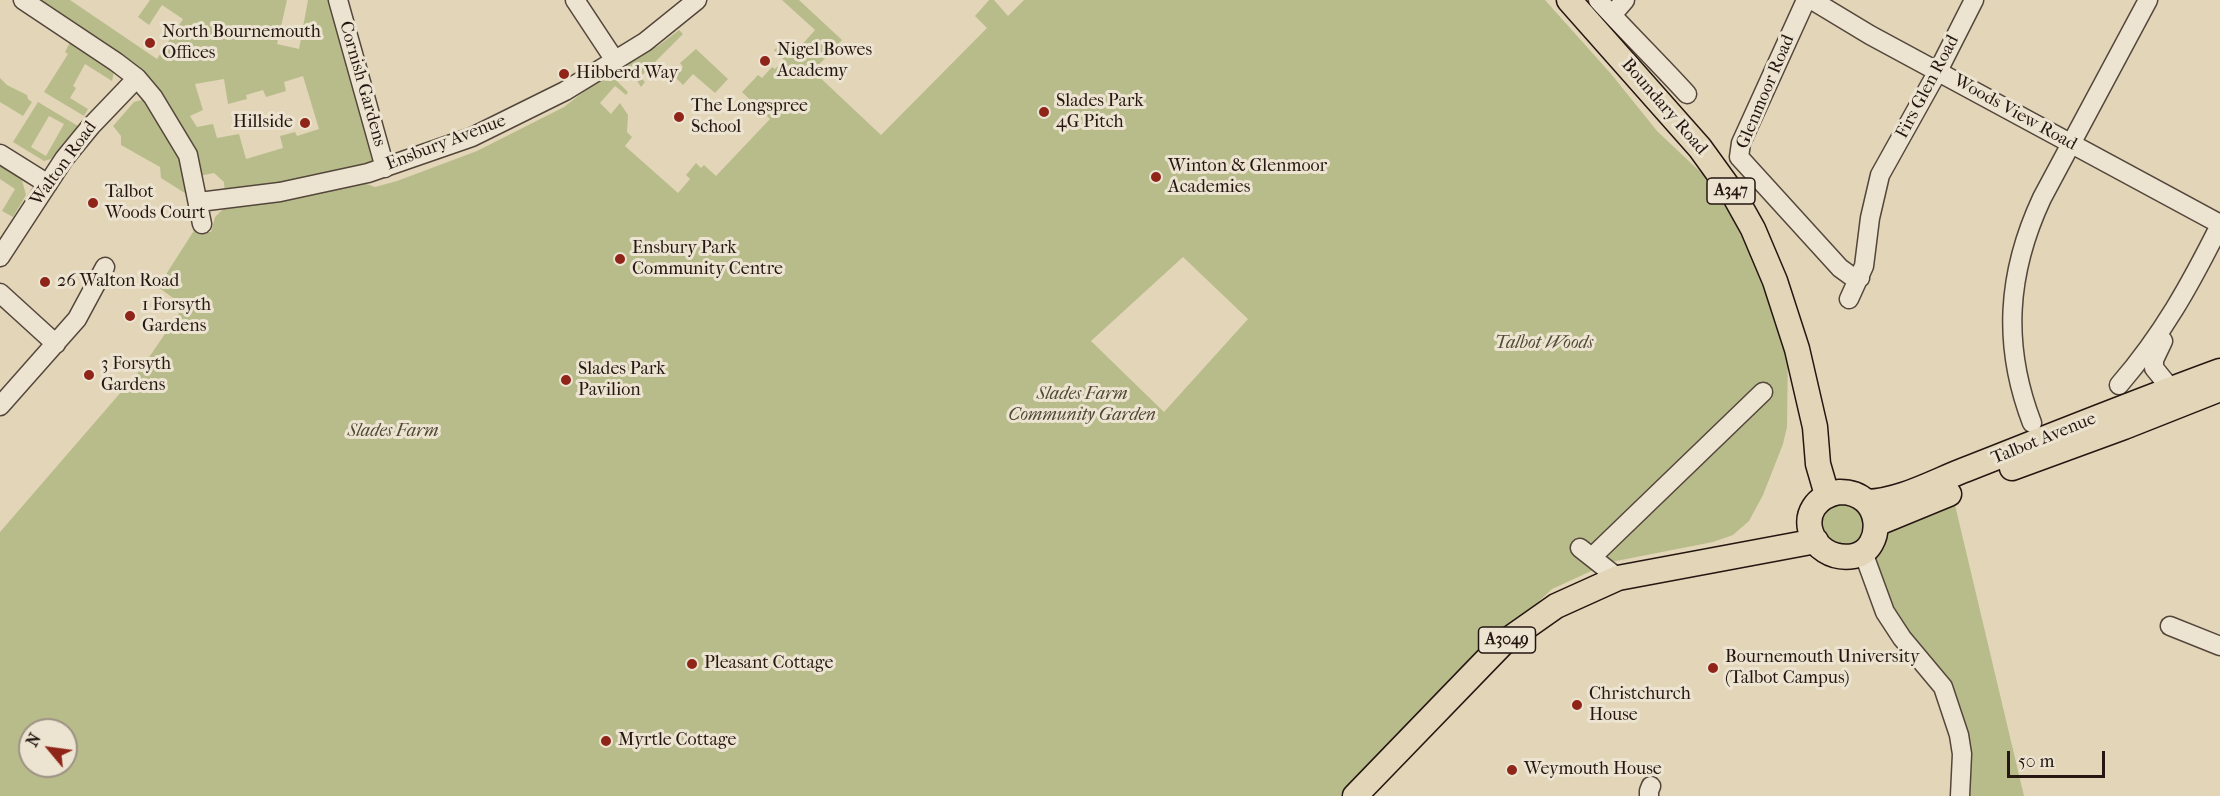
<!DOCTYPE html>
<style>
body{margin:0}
#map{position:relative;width:2220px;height:796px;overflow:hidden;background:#e2d5b8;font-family:"IM FELL French Canon",serif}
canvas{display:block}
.north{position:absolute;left:18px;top:718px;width:60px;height:60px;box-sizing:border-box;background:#ece4d1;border:2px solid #9c9284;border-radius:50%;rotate:299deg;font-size:16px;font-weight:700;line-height:24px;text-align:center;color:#251611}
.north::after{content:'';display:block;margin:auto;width:21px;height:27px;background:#8f2418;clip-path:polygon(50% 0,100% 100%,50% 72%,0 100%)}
.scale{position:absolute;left:2007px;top:751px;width:98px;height:27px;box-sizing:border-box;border:3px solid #251611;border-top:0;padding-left:8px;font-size:18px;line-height:21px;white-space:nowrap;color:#251611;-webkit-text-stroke:4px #ece4d1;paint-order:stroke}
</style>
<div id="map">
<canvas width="2220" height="796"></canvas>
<div class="north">N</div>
<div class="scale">50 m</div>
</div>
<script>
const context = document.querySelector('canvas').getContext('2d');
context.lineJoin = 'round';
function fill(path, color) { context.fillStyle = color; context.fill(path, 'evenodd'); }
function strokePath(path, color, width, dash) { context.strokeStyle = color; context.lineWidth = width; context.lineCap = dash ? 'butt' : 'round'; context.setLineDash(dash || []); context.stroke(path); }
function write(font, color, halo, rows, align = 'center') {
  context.font = font + ' "IM FELL French Canon",serif'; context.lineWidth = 6; context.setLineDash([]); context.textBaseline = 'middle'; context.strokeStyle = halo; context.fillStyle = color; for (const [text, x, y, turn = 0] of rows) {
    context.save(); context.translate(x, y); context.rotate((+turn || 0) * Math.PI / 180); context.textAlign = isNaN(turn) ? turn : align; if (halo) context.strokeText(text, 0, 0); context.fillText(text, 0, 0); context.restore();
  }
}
const green = new Path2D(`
 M23,0H70L157,59L183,19L162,5L149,25L138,17L150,0H287L277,44L299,49L308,0H338L385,168L225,199L224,182L214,173L194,177L199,202L161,178L160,167L121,145V136L113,126L134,102L153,97ZM303,76L319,129L297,136L295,132L280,136L283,148L246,159L239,134L217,138L213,124L197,127L190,116L203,110L195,84L224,79L228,104L247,99L246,95L263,90L266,97L286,91L284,82Z
 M782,0H799L842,40L813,71L881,135L987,28L975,16L989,0H994L1008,16L1024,0H1545L1612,75L1657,131L1712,183L1755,251L1788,348L1787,427L1783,444L1763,495L1749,521L1733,535L1713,542L1611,562L1552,589L1496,642L1342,796H0V532L141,369L184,306L158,287L195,229L200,232H211L215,217L223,209L364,183L375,187L397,181L477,151L564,107L603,77L615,79L628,92L626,95L615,86L600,103L611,114L620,103L628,115L627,132L632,137L625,146L678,193L690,179L686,175L696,163L701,168L704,165L716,176L770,119L742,92L758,75L762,78L772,67L775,69L784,60L774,50L779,46L791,57L815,30ZM1183,257L1248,319L1164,412L1091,341ZM30,730H66V766H30Z
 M679,30L683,34L640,77L645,82L641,87L625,62L658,46Z
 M72,38L115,67L112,81L85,64L73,86L76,88L70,98L88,109L84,116L44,92L68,54L65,52Z
 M696,49L728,79L715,93L693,74L683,85L674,76L683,67L680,63Z
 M0,78L7,85L27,95L28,99L32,102L23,116L0,102Z
 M38,102L78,126L51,159L44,161L13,142ZM49,116L64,124L46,156L31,147Z
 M0,166L22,180L26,195L13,217L2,211L15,189L0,179Z
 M1822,499L1871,507L1855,556L1809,531Z
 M1955,505L2024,796H1960L1943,687L1902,638L1874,560L1877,545L1886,530L1929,509L1931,516Z`);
const minor = new Path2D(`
 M23,0L116,62L137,78L153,97L188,155L202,224
 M338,0L385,168
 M575,0L614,59
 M1598,0C1627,32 1658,62 1687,94
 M1806,0L1741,143L1739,157L1840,268L1851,276L1860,278
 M1812,0L1870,35L2220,224
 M1612,15L1625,0
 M0,154L48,184
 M199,202L280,192L368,173L472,137L565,91L645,42L697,0
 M0,257L64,159L91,126L137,78
 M0,293L56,344
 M1849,299L1864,266L1870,218L1880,175L1938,71L1974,0
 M2163,341L2154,360V368L2171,389
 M2119,385C2163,334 2190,285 2220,225
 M0,406L77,319L105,267
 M2032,423C2002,345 2007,273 2042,198L2148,0
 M1580,548L1618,578
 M1863,552L1885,612L1902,638L1943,687L1959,735L1962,754L1960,796
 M1592,557L1763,392
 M2170,626L2220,646
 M1649,796V791L1651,786`);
const major = new Path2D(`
 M1569,0L1700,148L1734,195L1753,229L1775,281L1797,349L1815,427L1818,464L1827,495
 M2012,468L2124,427L2220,389
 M1839,492C1885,491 1885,550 1854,556C1808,564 1789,502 1839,492Z
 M1867,502C1901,501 1935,481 1967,469C2051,436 2135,402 2220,371
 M1876,524L1949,494
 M1355,796L1502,644L1556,606L1618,578L1816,541`);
const markers = [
 [150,43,6,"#8f2418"],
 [765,61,6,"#8f2418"],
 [564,74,6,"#8f2418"],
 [1044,112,6,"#8f2418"],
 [679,117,6,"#8f2418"],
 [305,123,6,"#8f2418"],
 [1156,177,6,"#8f2418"],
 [93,203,6,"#8f2418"],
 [620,259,6,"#8f2418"],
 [45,282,6,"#8f2418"],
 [130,316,6,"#8f2418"],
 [89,375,6,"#8f2418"],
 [566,380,6,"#8f2418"],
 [692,664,6,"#8f2418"],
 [1713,668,6,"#8f2418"],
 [1577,705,6,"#8f2418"],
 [606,741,6,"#8f2418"],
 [1512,770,6,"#8f2418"]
];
const shields = [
 [1731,191,48],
 [1507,640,57]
];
const shieldNames = [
 ["A347",1731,191],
 ["A3049",1507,640]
];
const poiNames = [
 ["North Bournemouth",162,33],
 ["Offices",162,54],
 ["Nigel Bowes",777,51],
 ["Academy",777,72],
 ["Hibberd Way",576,74],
 ["Slades Park",1056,102],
 ["4G Pitch",1056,123],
 ["The Longspree",691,107],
 ["School",691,128],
 ["Hillside",293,123,"right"],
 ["Winton & Glenmoor",1168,167],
 ["Academies",1168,188],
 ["Talbot",105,193],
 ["Woods Court",105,214],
 ["Ensbury Park",632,249],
 ["Community Centre",632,270],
 ["26 Walton Road",57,282],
 ["1 Forsyth",142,306],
 ["Gardens",142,327],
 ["3 Forsyth",101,365],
 ["Gardens",101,386],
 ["Slades Park",578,370],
 ["Pavilion",578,391],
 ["Bournemouth University",1725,658],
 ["(Talbot Campus)",1725,679],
 ["Pleasant Cottage",704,664],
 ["Christchurch",1589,695],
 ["House",1589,716],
 ["Myrtle Cottage",618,741],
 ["Weymouth House",1524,770]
];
const streetNames = [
 ["Cornish Gardens",362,84,74],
 ["Firs Glen Road",1928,87,-62],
 ["Glenmoor Road",1766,92,-67],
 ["Boundary Road",1664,107,49],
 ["Woods View Road",2015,113,29],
 ["Ensbury Avenue",446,143,-21],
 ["Walton Road",64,164,-54],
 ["Talbot Avenue",2044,439,-22]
];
const parkNames = [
 ["Talbot Woods",1544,344],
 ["Slades Farm",1082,395],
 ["Community Garden",1082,416],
 ["Slades Farm",393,432]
];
fill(green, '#b8bc8b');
strokePath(minor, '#54463b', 21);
strokePath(major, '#251611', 27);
strokePath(minor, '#ece4d1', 18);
strokePath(major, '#e2d5b8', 24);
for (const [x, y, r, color] of markers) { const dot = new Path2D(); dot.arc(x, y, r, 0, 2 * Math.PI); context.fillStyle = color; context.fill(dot); strokePath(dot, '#ece4d1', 2); }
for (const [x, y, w] of shields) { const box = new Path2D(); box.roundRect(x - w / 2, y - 13, w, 26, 4.5); context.fillStyle = '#ece4d1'; context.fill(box); strokePath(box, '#251611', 1.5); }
write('bold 16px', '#251611', null, shieldNames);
write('18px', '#251611', '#ece4d1', poiNames, 'left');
write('18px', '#251611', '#ece4d1', streetNames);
write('italic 18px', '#514836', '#ece4d1', parkNames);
</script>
